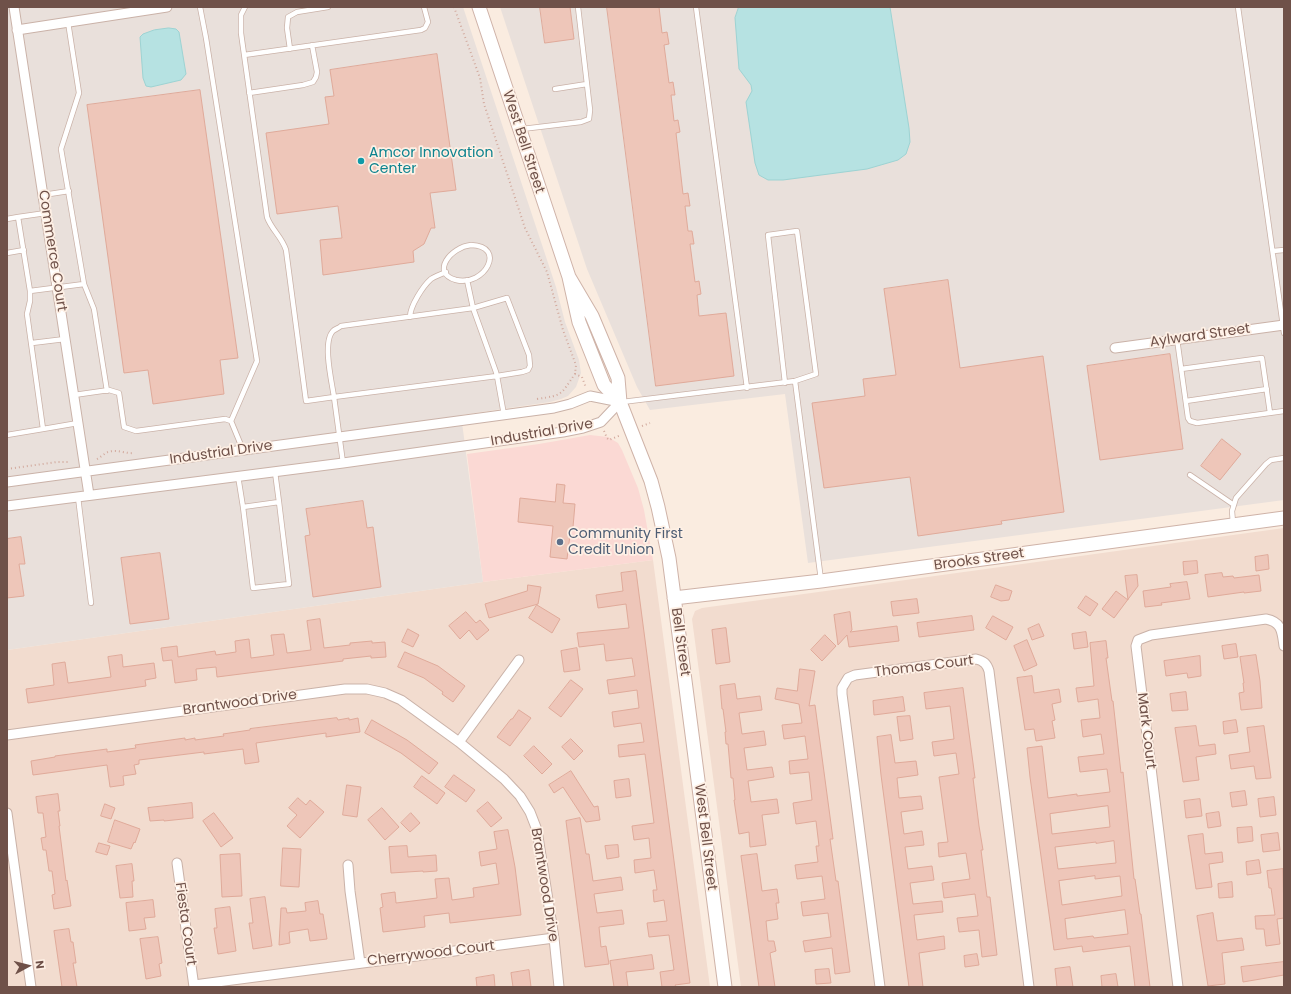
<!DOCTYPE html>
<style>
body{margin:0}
#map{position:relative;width:1291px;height:994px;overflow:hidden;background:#faece0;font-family:Poppins,sans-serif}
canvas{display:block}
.frame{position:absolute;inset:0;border:8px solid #6f5149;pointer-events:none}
.north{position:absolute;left:8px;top:946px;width:40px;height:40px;-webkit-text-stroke:3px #fef0e5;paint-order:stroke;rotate:83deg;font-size:11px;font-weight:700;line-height:16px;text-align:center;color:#6f5149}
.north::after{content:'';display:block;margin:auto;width:14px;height:18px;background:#6f5149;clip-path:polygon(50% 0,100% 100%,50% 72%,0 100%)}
</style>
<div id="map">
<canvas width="1291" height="994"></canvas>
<div class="frame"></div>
<div class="north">N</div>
</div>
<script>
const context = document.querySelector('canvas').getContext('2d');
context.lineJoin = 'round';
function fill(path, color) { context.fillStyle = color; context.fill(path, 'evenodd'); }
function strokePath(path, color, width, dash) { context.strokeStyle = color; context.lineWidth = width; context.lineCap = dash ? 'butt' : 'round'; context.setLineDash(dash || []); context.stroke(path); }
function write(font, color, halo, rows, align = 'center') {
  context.font = font + ' Poppins,sans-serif'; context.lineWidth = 3.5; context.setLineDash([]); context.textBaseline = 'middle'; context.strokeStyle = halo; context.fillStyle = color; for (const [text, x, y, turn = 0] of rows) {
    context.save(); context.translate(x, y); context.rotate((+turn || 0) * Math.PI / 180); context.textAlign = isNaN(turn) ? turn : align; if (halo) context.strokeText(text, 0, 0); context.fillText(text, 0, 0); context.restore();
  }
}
const residential = new Path2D(`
 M1284,528V987H741L692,619L695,611L702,608Z
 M653,560L710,987H7V650L483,582Z`);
const commercial = new Path2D(`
 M590,435L608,437L618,443L622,450L638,488L644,510L653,560L483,582L467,454L539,444Z`);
const industrial = new Path2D(`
 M7,7H463L556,287L565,322L579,360L581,373L576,387L568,396L561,399L550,402L461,415L483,582L7,650Z
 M500,7H1284V500L808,563L785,394L650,410L637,387L587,269Z`);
const water = new Path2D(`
 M739,7H890L909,128L910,142L906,154L898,160L867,169L783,180H768L759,175L755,163L746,102L752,91L751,85L739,69L735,18Z
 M169,28L176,29L179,32L186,74L181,80L151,87L146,86L143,78L140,37L143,34L154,30Z`);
const building = new Path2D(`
 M540,7H570L574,39L545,43Z
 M607,7H659L662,33L667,32L669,44L664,45L669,83L673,82L675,95H671L674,121L678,120L680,132L676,133L683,194L688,193L690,206H685L688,231H692L694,244H690L695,282L699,281L701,294L697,295L699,316L726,313L734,376L656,386Z
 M437,54L456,190L430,193L435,228H431L424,244L413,251L414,262L323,275L320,240L342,238L338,206L277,214L266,133L329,124L325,97L334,96L330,70Z
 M200,90L238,358L220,360L224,394L153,404L148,370L124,373L87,105Z
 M948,280L960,368L1043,356L1064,512L1001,521L1002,524L918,536L910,477L824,488L812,403L865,396L863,379L896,375L884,289Z
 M1170,354L1183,449L1100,460L1087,366Z
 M1222,439L1241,454L1220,480L1201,466Z
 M557,484L565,485L563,503L575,504L573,527H571L567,559L550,557L553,526L518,522L520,498L555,502Z
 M363,501L367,528L373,527L381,587L313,597L305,536L310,535L306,509Z
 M21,537L25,564H19L24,596L7,598V539Z
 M160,553L169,619L130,624L121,558Z
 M1268,555L1269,569L1256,571L1255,557Z
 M1197,561L1198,573L1184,575L1183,562Z
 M636,571L690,983L675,985L676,987H662L660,972L674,970L669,935L649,937L647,923L667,921L664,900L654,902L653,890H657L654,870L635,873L634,860L651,858L649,838L634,840L632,826L654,823L645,754L619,757L618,745L644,742L641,723L614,727L612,712L639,708L637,690L609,694L607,680L635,676L632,658L606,661L604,644L579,647L577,633L629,628L626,604L598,608L596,595L623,591L621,573Z
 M1222,573L1223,577L1233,576L1234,578L1259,575L1261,591L1244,593V592L1208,597L1205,575Z
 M1137,575L1138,586L1114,618L1102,609L1116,591L1128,600L1125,576Z
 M1187,582L1190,599L1161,603L1162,605L1145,607L1143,591L1171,587L1170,584Z
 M528,585L541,587L538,604L489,618L485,604L527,591Z
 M996,585L1012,591L1009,600L1001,601L991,597Z
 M1086,596L1098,604L1090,616L1078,608Z
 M917,599L919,613L893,616L891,602Z
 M537,605L560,619L552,633L529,618Z
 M466,612L476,623L480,620L489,630L477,640L469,630L460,639L449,626Z
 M850,612L852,630L850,632L897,626L899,641L849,647L847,635L838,645L834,615Z
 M972,616L974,630L919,637L917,623Z
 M993,616L1013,627L1006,640L986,628Z
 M320,619L324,648L350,645V643L372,641V643L385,642L386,657L371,658V656L343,659V661L217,677L216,667L196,669L197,680L175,683L172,660L163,661L161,648L177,646L178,657L215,651L216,655L236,652L235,641L249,639L251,658L274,655L271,635L284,634L287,653L311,650L307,621Z
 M1039,624L1044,636L1032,640L1028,629Z
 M726,628L730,662L716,664L712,630Z
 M408,629L419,635L413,647L402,642Z
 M1086,632L1088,647L1074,649L1072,634Z
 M825,635L836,646L822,661L811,650Z
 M1027,640L1037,665L1024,671L1014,646Z
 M1106,641L1108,658H1106L1112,701H1113L1121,773L1123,772L1134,879H1135L1140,914H1141L1150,987H1135L1130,946L1083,952L1082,946L1054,950L1030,777L1027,748L1042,746L1048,798L1077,794V796L1110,792L1107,769L1080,772L1078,757L1104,754L1101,734L1083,737L1081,720L1100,718L1098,699L1078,702L1076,688L1094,686L1090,643ZM1108,806L1110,827L1052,834L1050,814ZM1114,841L1116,863L1058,869L1055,847L1096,842V843ZM1095,876V879L1120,876L1122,896L1062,905L1059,881ZM1125,910L1128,934L1094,938L1093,936L1067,939L1065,919Z
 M1236,644L1238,657L1224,659L1222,646Z
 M577,648L580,670L564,672L561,651Z
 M405,652L438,666L465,686L453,702L442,694L443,692L424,678L398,667Z
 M122,655L123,667L154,663L156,678L145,680L146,686L28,703L26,689L54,685L52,664L65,662L68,683L111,677L108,657Z
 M1256,655L1260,681L1262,708L1241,710L1239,693L1244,692L1243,683H1244L1240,657Z
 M1200,656L1201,676L1188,678L1187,673L1166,676L1164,661Z
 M800,669L815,671L809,706L815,705L833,839H830L836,881H838L850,972L835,974L832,948L805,952L803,941L831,937L828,913L803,916L801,902L825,899L822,876L797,879L795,865L818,862L816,846H819L816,821L796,824L793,803L812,800L809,772L790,774L789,761L808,759L805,736L784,739L782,725L802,723L799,704L775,699L777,688L797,691Z
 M1032,676L1034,693L1059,689L1061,702L1052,704L1055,720L1052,721L1055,738L1036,741L1034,729L1025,730L1017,678Z
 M571,680L583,689L561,717L549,708Z
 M735,684L737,699L760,696L762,710L739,713L742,734L764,731L766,745L744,748L747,770L772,767L774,777L748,781L751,802L777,799L779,813L762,815L766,845L750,847L749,832L739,834L734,800H735L733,778H731L728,744H726L725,732H726L723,709H722L720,686Z
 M963,688L975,778H973L979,826L983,850H981L987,897H990L997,955L982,957L979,930L959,932L957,918L978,916L975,894L944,898L942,883L970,879L966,853L939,857L938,843L948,842L939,777L959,774L956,753L934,756L932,742L954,739L950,706L926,709L924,693Z
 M1186,692L1188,710L1172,711L1170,694Z
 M903,697L905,711L874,715L873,701Z
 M519,710L531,718L510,746L497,737L511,719H512Z
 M910,716L913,739L900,741L897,717Z
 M337,718L338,720L349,718V720L358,718L360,732L326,737V733L256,743L259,762L245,764L243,749L204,754V752L139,760V764L134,765L136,774L123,776L124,785L110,787L107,765L33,775L31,761L55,757V756L107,749V752L136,748L135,745L185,738V740L195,738V740L224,736L223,734L250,730V729Z
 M372,720L407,740L438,763L429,774L401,753L365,733Z
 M1236,720L1238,732L1224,734L1223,722Z
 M1196,726L1199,746L1215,744L1216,754L1196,757L1199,780L1183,782L1175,728Z
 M1264,726L1271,778L1256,779L1254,766L1231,769L1229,755L1250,752L1247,728Z
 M891,735L895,763L916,761L918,775L897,778L899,798L921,796L923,809L901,812L904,834L922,831L924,845L905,847L908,869L932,866L934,880L910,883L913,904L942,901L943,912L914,915L917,940L944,936L945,949L919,953L923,987H909L881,775L877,737Z
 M571,739L583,751L574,760L562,747Z
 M534,746L552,764L542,774L524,756Z
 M571,771L594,807L598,806L600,820L586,822L563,787L554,793L549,785Z
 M454,775L475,790L466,802L445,787Z
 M422,776L445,793L437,804L414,787Z
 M629,779L631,796L616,798L614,781Z
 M347,785L361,787L357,817L343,815Z
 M1245,791L1247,805L1232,807L1230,793Z
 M58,794L60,811H58L60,826H59L66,881L67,880L71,906L54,909L52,895L55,894L52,871H49L46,850H43L41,838L46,837L43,813H38L36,797Z
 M1274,797L1276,815L1260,817L1258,799Z
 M298,798L306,805L310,800L324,812L300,838L287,826L297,815L289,808Z
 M1200,799L1202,816L1186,818L1184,801Z
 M488,802L502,818L491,827L477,811Z
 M192,803L193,818L164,821V820L150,821L148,808Z
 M105,804L115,808L111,819L101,816Z
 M382,808L399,827L385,840L368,820Z
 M1219,812L1221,826L1208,828L1206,814Z
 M214,813L233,838L221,847L203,821Z
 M411,813L420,823L410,832L401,823Z
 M580,818L586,854H589L593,881L621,877L623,890L594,894L597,913L622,910L624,924L599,927L601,947L606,946L609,964L585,967L566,821Z
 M115,820L140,829L135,843L134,842L131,849L108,842Z
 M1252,827L1253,841L1238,843L1237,828Z
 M508,830L515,867L521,915L450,923L449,913L424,916L425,927L383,932L380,908L383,907L381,894L395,892L396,903L437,898L435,879L449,878L452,900L474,897L473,888L499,884L496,863L481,866L479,852L497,849L494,832Z
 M1278,833L1280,850L1263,852L1261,835Z
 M1203,834L1205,854L1222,852L1223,862L1209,864L1212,887L1196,889L1188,836Z
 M99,843L110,846L107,855L96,852Z
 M618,845L619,857L607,859L605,846Z
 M407,846L408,857L436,855L437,871L423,872V871L391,873L389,847Z
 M283,848L301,849L299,887L281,886Z
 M240,854L242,896L222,897L220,855Z
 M757,854L762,891L777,889L779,903H776L778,919L766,921L768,941H774L776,951L770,953L775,987H759L745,884L741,856Z
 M1259,860L1261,873L1247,875L1246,862Z
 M132,864L134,881H132L133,897L120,898L116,866Z
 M1283,869L1284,918L1277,919L1280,944L1266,946L1264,929H1256L1255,916L1275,915L1271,888H1269L1267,871Z
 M1232,882L1233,897L1219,898L1218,884Z
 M265,897L272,946L253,949L249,923H253L250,899Z
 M153,900L155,917L144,918L146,929L129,931L126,903Z
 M318,901L320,914H323L327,939L310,941L308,929L289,932L290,943L279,945L281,908H286L287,913L306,911L305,903Z
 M230,907L236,951L218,954L214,928H217L215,909Z
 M1213,913L1217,941L1242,938L1244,950L1222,953L1225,984L1208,986L1197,916Z
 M69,929L71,942H73L76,963H73L77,987H62L54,931Z
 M158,937L162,963L159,964L161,976L146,979L140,939Z
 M977,954L979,965L965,967L964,956Z
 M652,955L654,969L626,972L628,987H614L610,961Z
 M1284,962V975L1243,982L1241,967Z
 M1070,967L1073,987H1057L1055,969Z
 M829,969L831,983L816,984L815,970Z
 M529,970L531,987H513L511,973Z
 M1116,974L1118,987H1102L1101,976Z
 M494,975L495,987H477L476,978Z`);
const path = new Path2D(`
 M454,7L480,78L484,104L525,228L547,272L563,330L576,365L575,374
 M537,399C564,395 560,395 575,374L582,377L586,388
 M642,426L650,423
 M604,431L607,438L609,440L621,435
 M97,459C101,457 105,453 108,452C117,449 126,454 134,453
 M7,469L57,462H69`);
const lane = new Path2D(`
 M200,7L206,38L257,361L231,421
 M245,7L241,15V33L267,217C271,229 282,237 286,250L306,401L334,397L343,463
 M696,7L747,388
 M1238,7L1284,333
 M290,49L287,28L288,17L297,12L328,7
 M244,55L421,30L425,28L428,22L424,7
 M555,89L587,84
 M249,93L303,85L313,82L316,77L317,72L312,45
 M522,129L581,122L589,119L590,110L578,7
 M43,195L69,191
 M46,213L18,217L30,291V301L27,314L43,429L78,423
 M7,219L18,217
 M471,245C507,246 485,287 456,280C430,273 451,247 471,245Z
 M1273,251L1284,250
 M7,253L24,250
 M467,280L473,308L507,298L529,355L530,366L528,370L522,372L497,376L334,397C332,383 322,342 333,331C335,329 339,328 341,326L473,308L496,372L497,376L504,415
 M84,284L94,309L107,391
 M30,291L84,284L61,149L79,93L68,22
 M410,317C410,306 423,286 431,279C436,276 441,274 446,272
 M1177,339L1188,418L1190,421L1197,423L1284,411
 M32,343L65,339
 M1181,369L1262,358L1270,413
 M785,383L768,235L797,231L816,374L795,381
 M74,395L109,390L119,393L124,427L136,431L225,419L231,421L243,450
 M1186,401L1267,389
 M622,402L795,381L821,580
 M7,435L43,429
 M275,472L279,502
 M1190,475L1234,505
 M238,476L243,507
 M78,497L91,603
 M279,502L289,584L253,588L243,507Z
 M1233,523L1232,511L1236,498L1266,464L1271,460L1284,458`);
const street = new Path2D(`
 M14,7L89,495
 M17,30L167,7
 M1115,348L1284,325
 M7,482L554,408L570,404L590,396L620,402
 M7,506L343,463L563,432L583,428L601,422L620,402
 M7,735L345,689H367L385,693L401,700L459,742L504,779L520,796L530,812L537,830L554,938L559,987
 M459,742L519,660
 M7,813L31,987
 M177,863L194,987
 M348,865L350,891L360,963
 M194,985L554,938
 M880,987L842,694V688L848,678L855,675L976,659C984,661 987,664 989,671L1029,987
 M1178,987L1136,646L1138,640L1151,635L1266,619C1282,622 1282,632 1284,646`);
const secondary = new Path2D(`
 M479,7L569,277L579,322L604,385L620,402
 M569,277L592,316L618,378L620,402L651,481L658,507L669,558L725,987
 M674,598L821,581L1284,518`);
const markers = [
 [361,161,4,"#0f9aa8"],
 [560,542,4,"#5c6f8a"]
];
const streetNames = [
 ["West Bell Street",523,142,72],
 ["Commerce Court",52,251,81],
 ["Aylward Street",1200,336,-8],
 ["Industrial Drive",542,433,-10],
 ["Industrial Drive",221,453,-8],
 ["Brooks Street",979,560,-8],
 ["Bell Street",680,642,82],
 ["Thomas Court",924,667,-7],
 ["Brantwood Drive",240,703,-8],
 ["Mark Court",1146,731,83],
 ["West Bell Street",705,837,83],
 ["Brantwood Drive",544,885,81],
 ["Fiesta Court",185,924,82],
 ["Cherrywood Court",431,954,-7]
];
const cultureNames = [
 ["Amcor Innovation",369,153],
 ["Center",369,169]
];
const serviceNames = [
 ["Community First",568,534],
 ["Credit Union",568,550]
];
fill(residential, '#f2dccf');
fill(commercial, '#fbd9d4');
fill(industrial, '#e9e0db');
fill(water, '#b6e2e2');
strokePath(water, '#9dd3d3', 1);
fill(building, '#eec6b9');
strokePath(building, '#e0aa9a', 1);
strokePath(lane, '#cab2a8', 6);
strokePath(street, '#cab2a8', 11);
strokePath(secondary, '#cfb3a8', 15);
strokePath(path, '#d2a99d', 2, [1, 3]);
strokePath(lane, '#fff', 4.5);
strokePath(street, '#fff', 9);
strokePath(secondary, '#fff', 13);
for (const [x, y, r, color] of markers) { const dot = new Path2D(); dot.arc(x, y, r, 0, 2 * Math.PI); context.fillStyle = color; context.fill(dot); strokePath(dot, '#fef0e5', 1.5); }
write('14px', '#6f5149', '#fef0e5', streetNames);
write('14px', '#0d838f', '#fef0e5', cultureNames, 'left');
write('14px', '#4e5e75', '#fef0e5', serviceNames, 'left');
</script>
